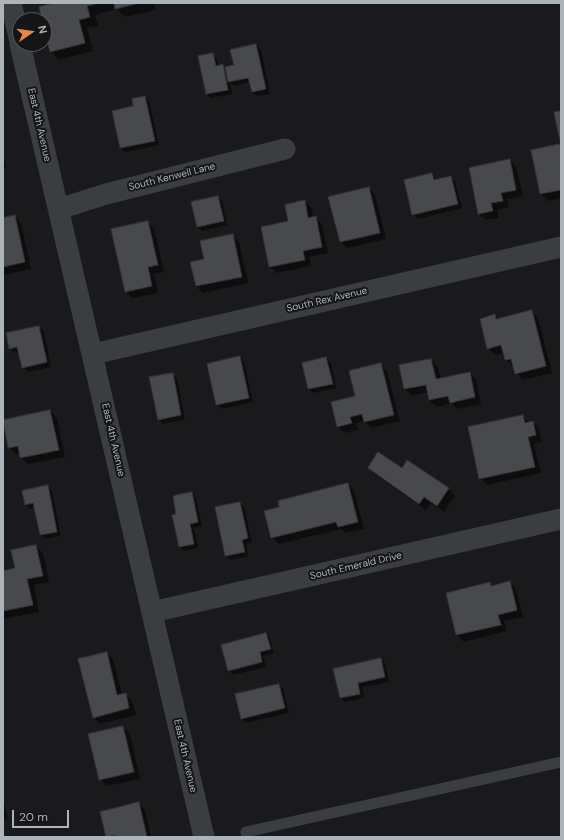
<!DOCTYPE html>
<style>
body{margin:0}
#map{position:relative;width:564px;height:840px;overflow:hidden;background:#1a1a1c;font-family:"DM Sans",sans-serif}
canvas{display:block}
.frame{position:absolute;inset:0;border:4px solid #adb5ba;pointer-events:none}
.north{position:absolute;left:12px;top:12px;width:40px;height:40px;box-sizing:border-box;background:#151517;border:1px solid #525558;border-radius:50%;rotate:77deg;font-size:11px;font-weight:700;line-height:16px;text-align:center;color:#adb5ba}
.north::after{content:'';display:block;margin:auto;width:14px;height:18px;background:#e68748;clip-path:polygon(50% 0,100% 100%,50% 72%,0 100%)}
.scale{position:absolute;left:12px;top:810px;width:57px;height:18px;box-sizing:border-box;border:2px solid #adb5ba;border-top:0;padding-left:5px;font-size:12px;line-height:14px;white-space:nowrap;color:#adb5ba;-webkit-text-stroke:3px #151517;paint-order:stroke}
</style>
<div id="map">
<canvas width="564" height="840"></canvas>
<div class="frame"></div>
<div class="north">N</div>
<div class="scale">20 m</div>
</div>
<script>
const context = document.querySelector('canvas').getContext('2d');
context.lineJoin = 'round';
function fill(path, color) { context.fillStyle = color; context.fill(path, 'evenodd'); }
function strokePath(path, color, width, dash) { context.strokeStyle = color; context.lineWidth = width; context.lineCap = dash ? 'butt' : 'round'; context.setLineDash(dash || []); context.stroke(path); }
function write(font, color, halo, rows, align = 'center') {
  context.font = font + ' "DM Sans",sans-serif'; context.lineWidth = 4; context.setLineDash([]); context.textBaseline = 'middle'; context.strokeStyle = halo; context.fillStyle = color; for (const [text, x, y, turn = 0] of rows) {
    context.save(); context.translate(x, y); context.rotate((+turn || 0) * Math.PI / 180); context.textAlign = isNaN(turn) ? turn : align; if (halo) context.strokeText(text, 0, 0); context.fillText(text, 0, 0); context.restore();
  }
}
const shadow = new Path2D(`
 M58,3H154L156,10L125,17L117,9L95,15L98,26L87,28L93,51L59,60L50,51L44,20H43Z
 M256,45L261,50L270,94L257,96L252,92L250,82L234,86L230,82L232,94L211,98L207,94L213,55L217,59L219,66L223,65L225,68L235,66Z
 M145,97L149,101L159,145L125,152L121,148L113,112L134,107Z
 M561,145V198L548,201L541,194Z
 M3,154L6,168H3Z
 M510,160L516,167L523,196L507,199L509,207L497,210L499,218L486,220L479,214Z
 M432,174L437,180L451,177L455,181L462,208L418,219L413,214Z
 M369,188L375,195L386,239L347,248L340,242Z
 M217,197L222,201L227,225L202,231L198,227Z
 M305,202L312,208L313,218L315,217L322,224L328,253L309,257L311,266L277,273L270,267Z
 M15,216L21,223L31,269L3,275V219Z
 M148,222L154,228L164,272L154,274L158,293L132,298L126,292Z
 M232,236L239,242L248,283L203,293L196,286L191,263L205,260Z
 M531,311L538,318L552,373L523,380L516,373L514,366H513L506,360L504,353L495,355L488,348L495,316L499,319Z
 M39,327L44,331L51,367L28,372L23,367L20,352L15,353L10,348Z
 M240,357L244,362L253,402L222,409L217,404Z
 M326,358L331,363L336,388L313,393L309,389Z
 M431,360L438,367L441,379L470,373L476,380L481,404L457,409L452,403L436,407L429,400L428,392L412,396L405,389L401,366Z
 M380,364L387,371L400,421L371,428L365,421L356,423L358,430L345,433L338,426L357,397Z
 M172,374L177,378L185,419L163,424L159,419Z
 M50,411L57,418L65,457L28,464L21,458L20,453L16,454L9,447Z
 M523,416L530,423L533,422L539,429L542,442L534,444L541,473L487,485L480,478Z
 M408,461L449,489L455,496L444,512L431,503L426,510L376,475L369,468L402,470Z
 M348,484L354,491L364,529L345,533L341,529L279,544L272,538Z
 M47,486L52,491L61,536L45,539L41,535L35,508L30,509L25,504Z
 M192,493L196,498L202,526L194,528L198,548L184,551L180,546L178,515Z
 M240,503L244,507L252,543L246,544L248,556L231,560L226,555Z
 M36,546L43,553L49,582L34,585L39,612L3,619V572L17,569Z
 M510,582L516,589L523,617L504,621L507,631L464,642L457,635L447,594L490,583L493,586Z
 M266,634L270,638L274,653L263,656L266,667L233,675L229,671Z
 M106,653L113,659L122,695L125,694L132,701L136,715L100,724L94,717Z
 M380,659L385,663L389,682L362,687L364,698L345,702L341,698Z
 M279,685L283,689L289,713L246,723L242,719Z
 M123,727L130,734L140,779L106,786L100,779Z
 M3,798L8,819L3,820Z
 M138,803L145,810L151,837H107Z`);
const building = new Path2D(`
 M54,3H99L87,6L90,17L79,20L85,43L50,52L44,29V20H42L39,7Z
 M114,3H140L115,9Z
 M256,44L266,89L252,92L248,78L228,82L225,67L234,65L230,50Z
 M213,53L216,66L223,64L228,90L206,94L198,56Z
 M145,96L155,141L120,148L112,111L133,106L132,99Z
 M561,111V140L560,141L554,112Z
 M561,144V190L540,194L531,150Z
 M510,159L516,190L501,193L503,201L491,203L493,211L478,214L469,168Z
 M432,173L434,180L451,176L458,204L412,215L404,180Z
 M369,187L380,233L340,242L328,197Z
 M218,196L224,221L197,227L191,202Z
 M305,200L308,218L316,216L322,247L303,251L305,260L269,267L261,227L288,221L285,205Z
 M15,215L25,262L3,267V218Z
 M148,221L158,265L148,267L152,286L125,292L111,229Z
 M233,234L242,277L196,286L190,262L204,259L200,241Z
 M532,310L546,366L515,374L511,359L505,360L501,345L487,349L480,319L495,314L496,319Z
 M39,326L47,362L22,368L17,347L9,349L6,333Z
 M240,356L249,398L216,405L207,364Z
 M326,357L333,384L308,389L302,363Z
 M431,359L436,379L470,372L475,397L450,403L448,396L429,400L426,385L404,389L399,365Z
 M381,363L394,415L364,422L362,414L350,417L352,423L337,427L331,402L355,396L349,371Z
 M173,373L181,415L158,420L149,377Z
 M50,410L59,450L20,458L18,446L8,448L3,420Z
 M523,415L525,423L533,421L536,435L528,437L535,467L479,479L468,427Z
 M378,452L402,468L407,460L449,488L437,506L424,497L419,504L368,468Z
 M348,483L358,522L338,527L336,522L271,538L264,511L279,507L278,501Z
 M48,485L57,532L40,535L33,503L25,505L22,491Z
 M192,492L198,522L190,524L194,544L179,547L172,515L176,514L173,496Z
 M240,502L248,538L242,540L245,552L225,556L215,507Z
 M36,545L43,576L27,579L33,605L3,611V571L15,568L11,550Z
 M510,581L517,610L498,615L501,625L456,635L446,593L490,582L491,586Z
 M266,633L271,649L260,652L262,662L228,671L221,645Z
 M107,652L117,695L126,693L129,708L93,718L78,659Z
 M381,658L385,677L358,683L360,694L340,698L333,669Z
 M279,684L285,708L241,719L235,694Z
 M123,726L134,772L99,780L88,734Z
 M139,802L147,837H115V835L106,837L100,812Z`);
const lane = new Path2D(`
 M248,837L246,832L561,762`);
const street = new Path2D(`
 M11,3L20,42
 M20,44L204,837
 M59,209L106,194L285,149
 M93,354L561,247
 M152,612L561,519`);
const streetNames = [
 ["East 4th Avenue",39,125,77],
 ["South Kenwell Lane",172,177,-14],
 ["South Rex Avenue",327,300,-13],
 ["East 4th Avenue",113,440,77],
 ["South Emerald Drive",356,566,-13],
 ["East 4th Avenue",185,756,77]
];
fill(shadow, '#0007');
fill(building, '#47494c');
strokePath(building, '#343538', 1);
strokePath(lane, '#3b3e41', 11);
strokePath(street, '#3b3e41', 21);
write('10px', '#adb5ba', '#151517', streetNames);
</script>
